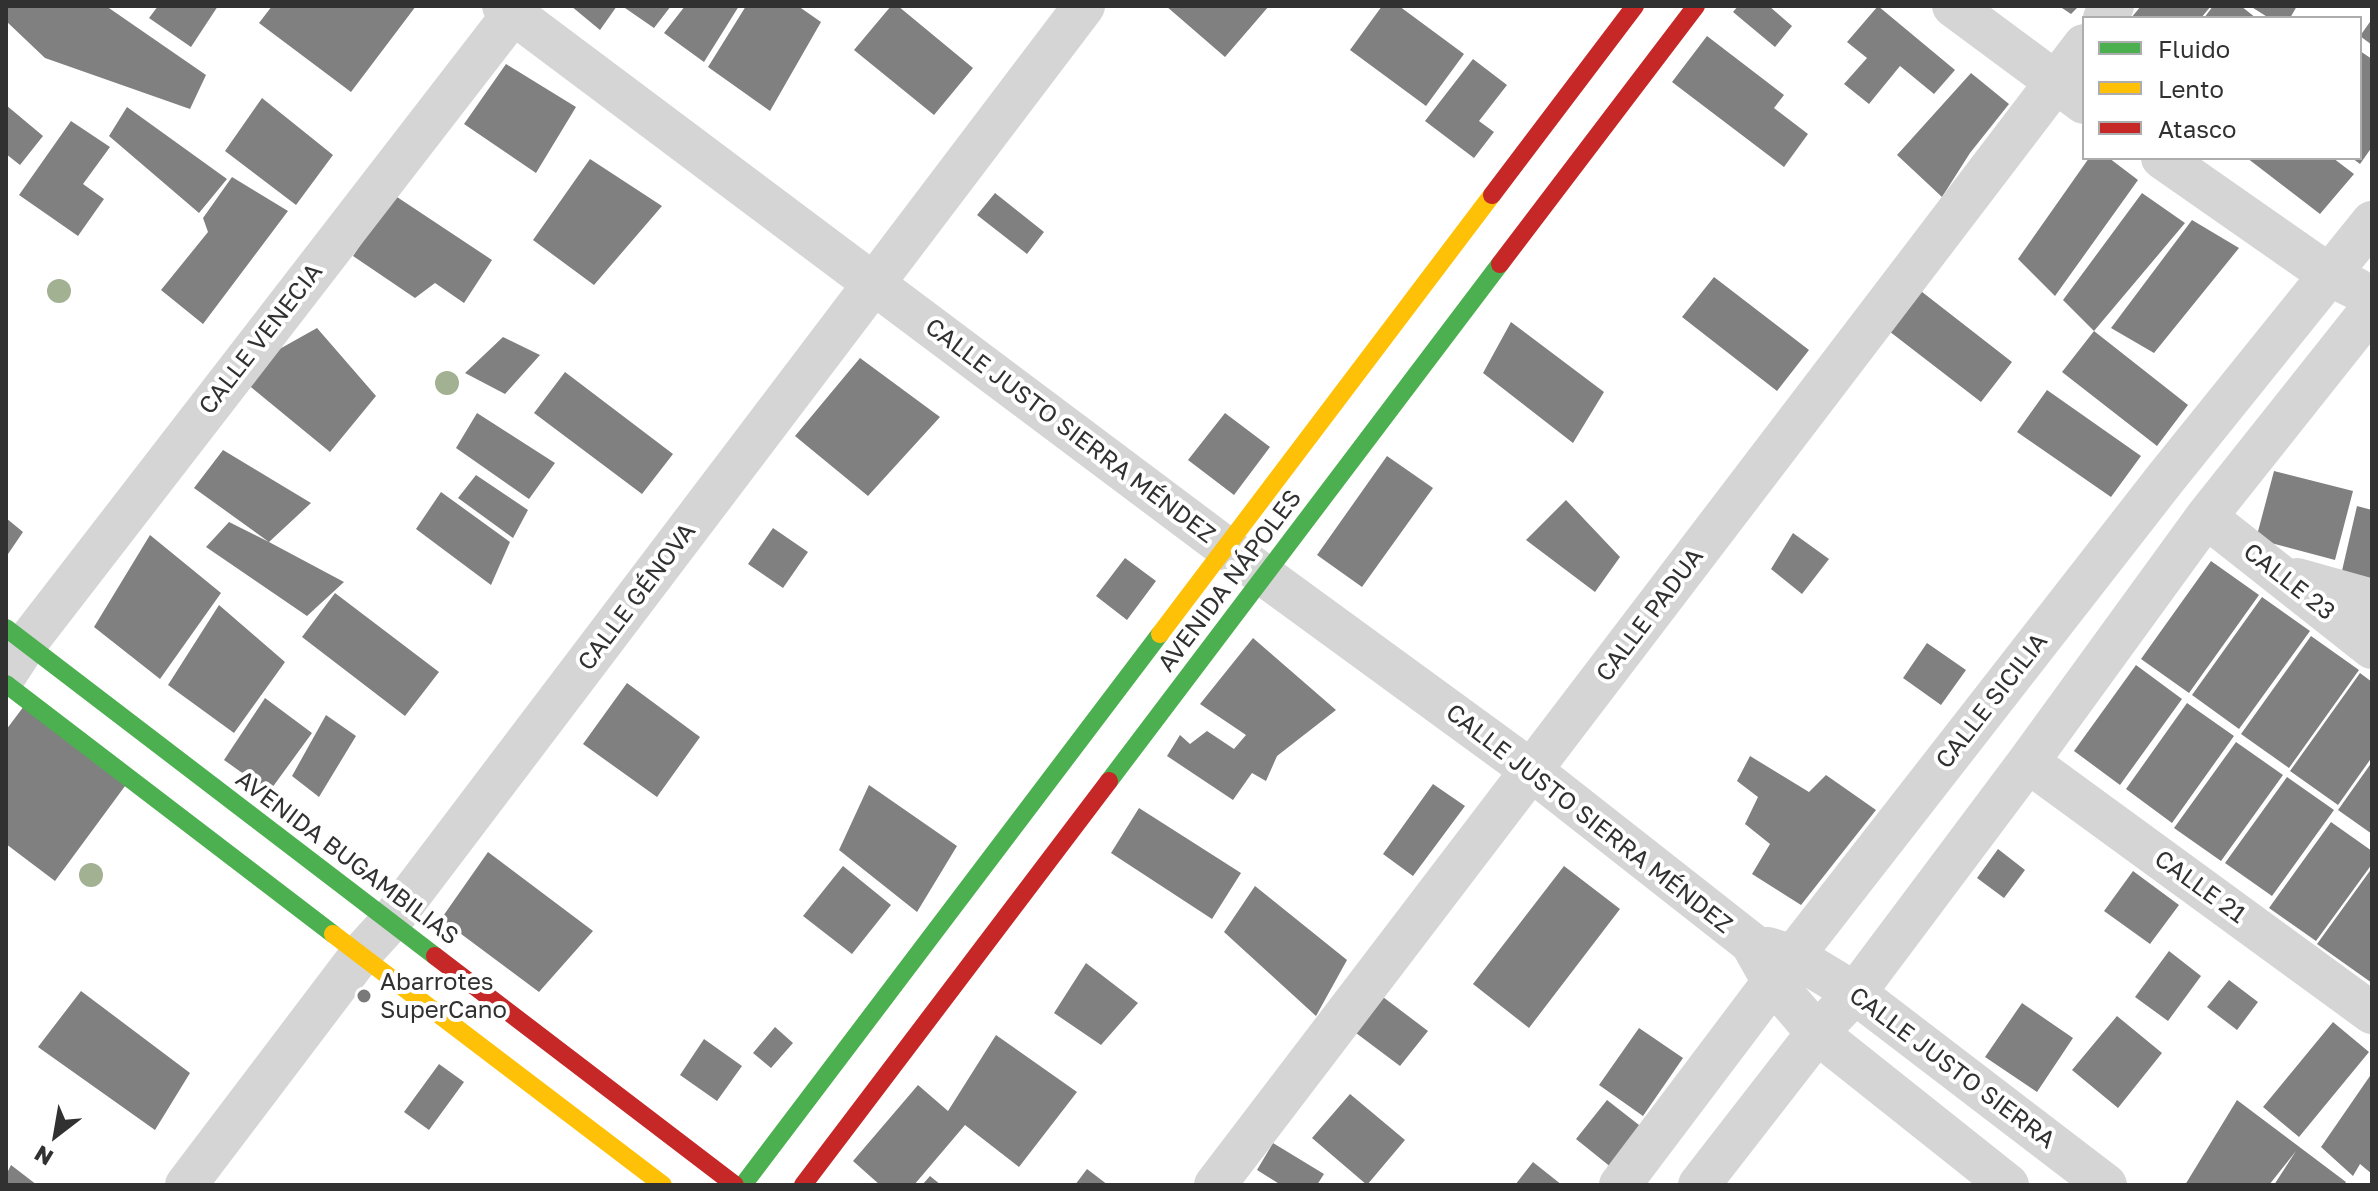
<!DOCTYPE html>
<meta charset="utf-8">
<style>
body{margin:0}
#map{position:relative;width:2378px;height:1191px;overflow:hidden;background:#fff;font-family:"Golos Text",sans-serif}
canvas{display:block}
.frame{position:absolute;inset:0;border:8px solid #313131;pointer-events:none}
.legend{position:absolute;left:2082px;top:16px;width:280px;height:144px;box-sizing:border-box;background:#fff;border:2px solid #adadad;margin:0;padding:10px 14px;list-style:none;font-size:24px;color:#313131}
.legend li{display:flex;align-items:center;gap:16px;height:40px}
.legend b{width:40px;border:2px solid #adadad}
.north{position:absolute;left:16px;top:1095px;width:80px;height:80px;-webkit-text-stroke:6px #fff;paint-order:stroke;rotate:211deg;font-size:22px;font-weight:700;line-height:32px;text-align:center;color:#313131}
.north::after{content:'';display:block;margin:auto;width:28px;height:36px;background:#313131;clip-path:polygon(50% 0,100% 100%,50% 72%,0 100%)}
</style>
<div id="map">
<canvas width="2378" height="1191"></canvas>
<div class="frame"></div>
<ul class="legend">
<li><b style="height:10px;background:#4caf50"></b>Fluido</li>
<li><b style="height:10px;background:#ffc107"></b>Lento</li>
<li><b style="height:10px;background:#c62828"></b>Atasco</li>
</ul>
<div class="north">N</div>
</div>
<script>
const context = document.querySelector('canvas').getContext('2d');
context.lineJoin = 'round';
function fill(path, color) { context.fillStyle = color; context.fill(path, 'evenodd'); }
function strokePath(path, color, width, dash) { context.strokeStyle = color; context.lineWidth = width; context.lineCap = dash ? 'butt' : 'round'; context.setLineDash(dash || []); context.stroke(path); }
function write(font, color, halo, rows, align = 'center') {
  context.font = font + ' "Golos Text",sans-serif'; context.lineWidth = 8; context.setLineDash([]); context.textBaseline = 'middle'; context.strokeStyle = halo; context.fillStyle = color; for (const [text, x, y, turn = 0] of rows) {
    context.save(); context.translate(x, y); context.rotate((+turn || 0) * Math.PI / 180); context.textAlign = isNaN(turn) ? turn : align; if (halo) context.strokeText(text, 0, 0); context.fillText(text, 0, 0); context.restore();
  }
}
const building = new Path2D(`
 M6,6H106L206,75L190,109L45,58L6,21Z
 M158,6H218L191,47L149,18Z
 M272,6H416L351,92L259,23Z
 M571,6H617L600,30Z
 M627,6H671L654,28L625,8Z
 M685,6H739L704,62L664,33Z
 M746,6H798L821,22L770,111L708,67Z
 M891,6H898L973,68L934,115L854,50Z
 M1166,6H1269L1225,57Z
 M1382,6H1399L1464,54L1426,106L1350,50Z
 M1738,6H1769L1792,26L1775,47L1733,12Z
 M1878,6L1955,70L1934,94L1900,66L1869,104L1844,84L1867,58L1847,42Z
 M2059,6H2079L2071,14Z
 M2141,6H2211L2201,18H2131Z
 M2213,6H2241L2256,18H2204Z
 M2250,6H2297L2290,18H2269Z
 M2372,19V45L2360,36Z
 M1707,36L1784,95L1774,108L1808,134L1784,167L1672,82Z
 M2360,51L2372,59V147L2360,164L2352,158H2360Z
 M1473,59L1507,85L1479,121L1494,132L1474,158L1425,121Z
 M506,64L576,107L536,173L464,124Z
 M1971,73L2009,104L1970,153L1942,197L1897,155Z
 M262,98L333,155L296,205L225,151Z
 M6,105L43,136L20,165L6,154Z
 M127,107L227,179L199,213L109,136Z
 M71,121L110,147L83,184L104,199L78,236L19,195Z
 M2089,158H2109L2138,180L2055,296L2018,259Z
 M2247,158H2333L2354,174L2320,214Z
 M590,159L662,206L594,285L533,240Z
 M232,177L288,211L203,324L161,290L208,232L203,218Z
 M995,193L1044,232L1027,254L977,215Z
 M2142,193L2185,223L2094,331L2063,300Z
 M394,195L492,260L464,303L435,283L415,298L353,256Z
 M2192,220L2239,248L2154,353L2111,328Z
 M1714,277L1809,350L1777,391L1682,317Z
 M1917,288L2012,362L1981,402L1885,328Z
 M1511,322L1604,392L1573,443L1483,373Z
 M317,328L376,396L330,452L235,374Z
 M2094,331L2188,405L2157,446L2062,372Z
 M503,337L540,355L505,394L465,373Z
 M860,358L940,417L868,496L795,436Z
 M565,372L673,454L642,494L534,413Z
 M2047,390L2141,456L2111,497L2017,432Z
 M477,413L555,463L529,499L456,448Z
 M1225,413L1270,447L1234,495L1188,460Z
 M223,450L311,503L269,542L194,488Z
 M1387,456L1433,488L1362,587L1317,555Z
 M2274,471L2353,491L2335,560L2256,539Z
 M476,475L528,510L513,538L458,498Z
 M441,492L510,542L491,585L416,529Z
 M1566,500L1620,557L1595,592L1526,540Z
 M2357,506L2372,510V582L2341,575Z
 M6,518L23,532L6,557Z
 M229,522L269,542L344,582L307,616L206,547Z
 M773,528L808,552L783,588L748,564Z
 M1793,533L1829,559L1802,594L1771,569Z
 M150,535L221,593L160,679L94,627Z
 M1125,558L1156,581L1127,620L1096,596Z
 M2211,561L2259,595L2189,693L2141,659Z
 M335,593L439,672L405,716L302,637Z
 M2262,597L2310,631L2239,729L2192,695Z
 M219,605L285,662L234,733L168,685Z
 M2311,636L2359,670L2289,768L2241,734Z
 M1253,638L1336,710L1277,756L1266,781L1252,773L1233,800L1167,756L1180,735L1190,744L1207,731L1234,749L1246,735L1200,704Z
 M1927,643L1966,670L1941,705L1903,678Z
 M2136,665L2182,699L2120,785L2074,751Z
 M2360,673L2372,682V757L2338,805L2290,771Z
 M627,683L700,737L657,797L583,744Z
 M265,698L312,733L269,792L224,760Z
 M2187,703L2234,736L2172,823L2126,789Z
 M24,706L128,782L55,881L6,844V730Z
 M326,715L356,736L319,797L292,776Z
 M2236,742L2283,775L2221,861L2174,828Z
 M1750,756L1809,792L1826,775L1876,810L1801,905L1752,874L1770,844L1745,824L1758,797L1737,781Z
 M2372,762V834L2338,810Z
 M2287,777L2334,810L2272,896L2225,863Z
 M1433,784L1465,806L1413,876L1383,854Z
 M869,785L957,846L917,912L839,850Z
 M1139,808L1241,873L1212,919L1111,853Z
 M2331,822L2372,851V864L2316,941L2269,908Z
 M1998,849L2025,870L2004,898L1977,878Z
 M488,852L593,931L539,992L441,919Z
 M843,866L891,905L852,954L803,916Z
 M1564,866L1620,909L1529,1028L1473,984Z
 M2372,868V983L2317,944Z
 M2133,871L2179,905L2150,944L2104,911Z
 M1255,886L1347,960L1316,1016L1224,932Z
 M2169,951L2201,976L2168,1021L2135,997Z
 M1086,963L1138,1003L1101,1045L1054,1013Z
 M2229,980L2258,1002L2237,1030L2207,1007Z
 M81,991L190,1073L155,1130L38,1047Z
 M1383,997L1428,1031L1400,1066L1356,1033Z
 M2022,1003L2073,1038L2037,1092L1985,1057Z
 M2117,1016L2162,1053L2118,1108L2072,1070Z
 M2333,1022L2369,1052L2299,1137L2263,1107Z
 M775,1027L793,1043L771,1068L753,1053Z
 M1639,1028L1683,1058L1643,1116L1599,1085Z
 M996,1035L1077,1092L1019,1167L965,1125L914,1185H880L853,1161L918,1085L948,1111Z
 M704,1039L742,1066L717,1101L680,1075Z
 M439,1064L464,1082L429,1130L404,1112Z
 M2372,1073V1174L2360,1164L2353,1176L2321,1147Z
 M1350,1094L1405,1140L1367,1185L1312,1138Z
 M1607,1100L1648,1132L1617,1172L1576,1139Z
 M2237,1100L2346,1182L2344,1185H2274L2296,1151L2269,1185H2185Z
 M1273,1143L1324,1174L1317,1185H1281L1257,1170Z
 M1533,1162L1562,1185H1515Z
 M11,1165L37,1185H6V1175Z
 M1087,1169L1108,1185H1075Z
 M930,1176L941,1185H922Z`);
const street = new Path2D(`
 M503,6L1225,547L1532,771L1751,943L1773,982L1817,1033L2008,1185
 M1953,6L2084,103
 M2104,18L2113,6
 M2162,158L2331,276L2357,289
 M2206,517L2372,648
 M2297,579L2372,600
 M7,673L26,644L519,6
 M2028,762L2372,1013
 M1768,948L1794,956L1855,993L2106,1185
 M186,1185L361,954L390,922L1084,6
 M1215,1185L2084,45
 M1620,1185L1773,982L2165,479L2372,222
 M1699,1185L1817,1033L1855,993L2028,762L2206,517L2372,308`);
const fast = new Path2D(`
 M6,628L435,956
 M6,684L333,934
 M1109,781L1500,264
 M743,1185L1160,634`);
const slow = new Path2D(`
 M1160,634L1492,195
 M333,934L663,1185`);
const jam = new Path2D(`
 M1492,195L1635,6
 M1500,264L1696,6
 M435,956L735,1185
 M803,1185L1109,781`);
const trees = [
 [59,291],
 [447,383],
 [91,875]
];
const markers = [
 [364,996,8,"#797979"]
];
const streetNames = [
 ["CALLE VENECIA",261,339,-52],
 ["CALLE JUSTO SIERRA MÉNDEZ",1070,431,37],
 ["AVENIDA NÁPOLES",1230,581,-53],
 ["CALLE 23",2289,582,38],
 ["CALLE GÉNOVA",637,597,-53],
 ["CALLE PADUA",1650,615,-53],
 ["CALLE SICILIA",1992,701,-52],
 ["CALLE JUSTO SIERRA MÉNDEZ",1589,819,38],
 ["AVENIDA BUGAMBILIAS",347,858,37],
 ["CALLE 21",2200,887,36],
 ["CALLE JUSTO SIERRA",1952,1068,37]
];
const poiNames = [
 ["Abarrotes",380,982],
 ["SuperCano",380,1010]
];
fill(building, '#808080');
strokePath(street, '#d5d5d5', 42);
strokePath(fast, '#4caf50', 18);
strokePath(slow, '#ffc107', 18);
strokePath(jam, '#c62828', 18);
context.fillStyle = '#a2b192';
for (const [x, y] of trees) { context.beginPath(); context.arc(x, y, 12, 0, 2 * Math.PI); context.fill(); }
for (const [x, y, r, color] of markers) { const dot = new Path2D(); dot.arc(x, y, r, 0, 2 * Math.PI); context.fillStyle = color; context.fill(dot); strokePath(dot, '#fff', 3); }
write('24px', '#313131', '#fff', streetNames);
write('24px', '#313131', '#fff', poiNames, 'left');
</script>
